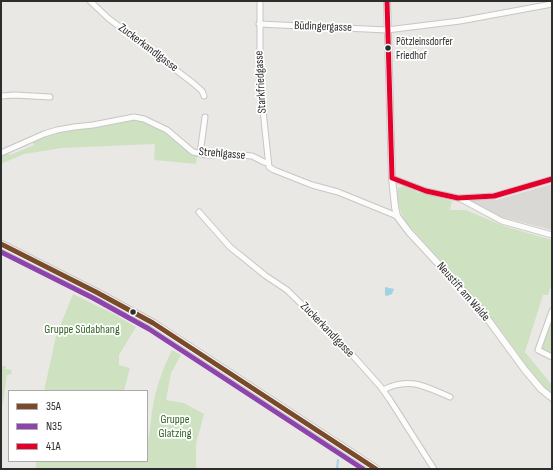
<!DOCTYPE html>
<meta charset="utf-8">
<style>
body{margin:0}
#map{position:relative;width:553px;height:470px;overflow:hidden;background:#eae8e5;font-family:"Sofia Sans Condensed",sans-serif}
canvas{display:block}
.frame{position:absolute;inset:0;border:2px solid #2d2d2d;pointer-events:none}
.legend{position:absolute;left:8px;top:390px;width:140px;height:72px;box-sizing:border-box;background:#fff;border:1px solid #ababab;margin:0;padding:5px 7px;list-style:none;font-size:12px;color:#2d2d2d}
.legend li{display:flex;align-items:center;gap:8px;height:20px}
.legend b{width:20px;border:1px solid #ababab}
</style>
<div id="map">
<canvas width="553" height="470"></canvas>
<div class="frame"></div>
<ul class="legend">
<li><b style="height:5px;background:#7a4b2a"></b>35A</li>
<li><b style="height:5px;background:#8e44ad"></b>N35</li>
<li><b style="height:5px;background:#e4002b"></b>41A</li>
</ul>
</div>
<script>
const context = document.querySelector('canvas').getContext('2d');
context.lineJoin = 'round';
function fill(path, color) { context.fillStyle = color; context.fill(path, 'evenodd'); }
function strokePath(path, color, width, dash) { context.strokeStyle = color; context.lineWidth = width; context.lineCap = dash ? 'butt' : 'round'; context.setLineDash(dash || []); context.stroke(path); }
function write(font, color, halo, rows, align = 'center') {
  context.font = font + ' "Sofia Sans Condensed",sans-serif'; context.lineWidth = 3.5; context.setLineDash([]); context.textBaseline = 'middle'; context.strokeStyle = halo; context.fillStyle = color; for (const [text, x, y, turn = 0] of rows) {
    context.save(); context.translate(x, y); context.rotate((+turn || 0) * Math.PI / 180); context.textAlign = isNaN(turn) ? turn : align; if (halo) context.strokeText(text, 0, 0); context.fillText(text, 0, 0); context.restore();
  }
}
const green = new Path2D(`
 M133,119C158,123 177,140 197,155L196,164L154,160L155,144L62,148L24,154L1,164V155L7,153L10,155L34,145L32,140L49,134Z
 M404,186L410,188L420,194L419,191L452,201L450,210H466L504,226L552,240V283L548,295H543L525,352L552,385V394C530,375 517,350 499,328C470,291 437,257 406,222C400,212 395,199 398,188Z
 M73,294L112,313L136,327L119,355V365L130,368L124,391H44L56,336Z
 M552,304V359L535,351Z
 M172,350L181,355L171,373L166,400L184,403L204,414L196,444V469H36V461H147V440H148C151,427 151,413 154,400C158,382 164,366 172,350Z
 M1,366H6L5,369L12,370L11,374L7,375L1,415Z`);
const plaza = new Path2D(`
 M552,184V230L497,216L470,201V199L497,200Z`);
const water = new Path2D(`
 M385,287L394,289L392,294L387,296L385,295Z`);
const stream = new Path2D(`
 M337,469L338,460`);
const minor = new Path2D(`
 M90,1L108,18L193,83L202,91L204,96
 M260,1V82L269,167L274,170L312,185L338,192L397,216
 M259,24L387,30L460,21L552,4
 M1,96L15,95L50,97
 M1,153L44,134L57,130L74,127L93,125L134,117L144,119L167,130L193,152L207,155L232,154L252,156L264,162L268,163
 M200,154L205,117
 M392,178L426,191L458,198L494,196L552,179
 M459,198L502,221L552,235
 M199,212L230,247L266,276L287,290L347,349L380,386L390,400L434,469
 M552,311L538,350L552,357
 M383,390C409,376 426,387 450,397`);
const tertiary = new Path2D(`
 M387,1L392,178L395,207L397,216L409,232L481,310L525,370L541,389L552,398`);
const secondary = new Path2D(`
 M1,244L96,292L153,323L376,469`);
const bus1 = new Path2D(`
 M1,244L96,292L153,323L376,469`);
const bus2 = new Path2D(`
 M1,252L93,298L149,329L363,469`);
const bus3 = new Path2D(`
 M387,1L392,178
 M392,178L426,191L458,198L494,196L552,179`);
const markers = [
 [388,48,3.5,"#2d2d2d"],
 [133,312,3.5,"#2d2d2d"]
];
const busNames = [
 ["Pötzleinsdorfer",396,42],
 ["Friedhof",396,56]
];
const streetNames = [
 ["Büdingergasse",323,27,2],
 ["Zuckerkandlgasse",148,48,37],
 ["Starkfriedgasse",261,82,-93],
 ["Strehlgasse",222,154,5],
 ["Neustift am Walde",463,292,49],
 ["Zuckerkandlgasse",327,330,46]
];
const parkNames = [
 ["Gruppe Südabhang",82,330],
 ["Gruppe",175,420],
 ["Glatzing",175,434]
];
fill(green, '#cee2c2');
fill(plaza, '#dad8d5');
fill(water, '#a0d2e4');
strokePath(stream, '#a0d2e4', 2);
strokePath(minor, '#c7c6c7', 7);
strokePath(tertiary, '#c7c6c7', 8);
strokePath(secondary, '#c7c6c7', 9);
strokePath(minor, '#fcfcfb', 5);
strokePath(tertiary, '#fcfcfb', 6);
strokePath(secondary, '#fcfcfb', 7);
strokePath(bus1, '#7a4b2a', 5);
strokePath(bus2, '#8e44ad', 5);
strokePath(bus3, '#e4002b', 5);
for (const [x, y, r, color] of markers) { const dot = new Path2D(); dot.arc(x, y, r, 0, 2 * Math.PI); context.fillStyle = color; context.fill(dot); strokePath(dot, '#fff', 1.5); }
write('11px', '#2d2d2d', '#fff', busNames, 'left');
write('12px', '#2d2d2d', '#fff', streetNames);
write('12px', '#316424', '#fff', parkNames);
</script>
